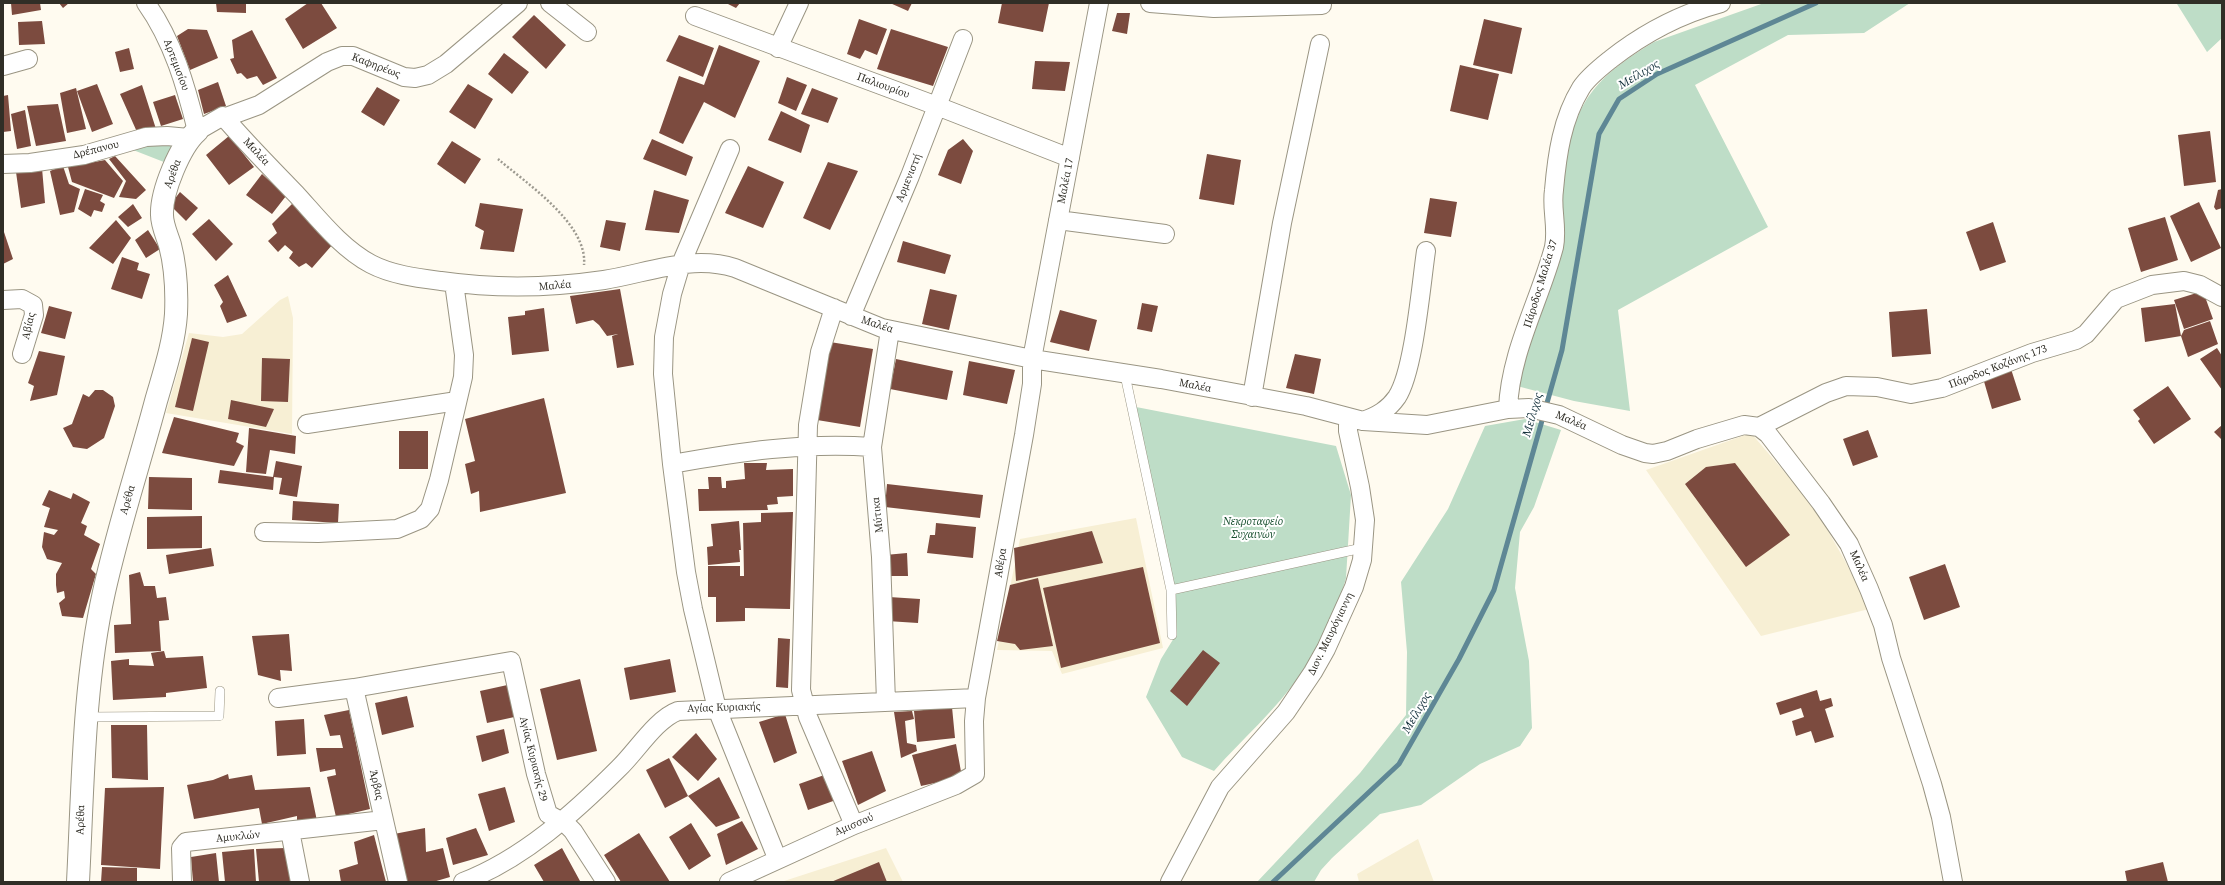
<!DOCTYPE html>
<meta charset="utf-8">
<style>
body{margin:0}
#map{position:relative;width:2225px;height:885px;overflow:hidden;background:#fffbf0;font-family:"Source Serif 4",serif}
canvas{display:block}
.frame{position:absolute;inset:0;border:4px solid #302e26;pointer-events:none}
</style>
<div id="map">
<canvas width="2225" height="885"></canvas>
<div class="frame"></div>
</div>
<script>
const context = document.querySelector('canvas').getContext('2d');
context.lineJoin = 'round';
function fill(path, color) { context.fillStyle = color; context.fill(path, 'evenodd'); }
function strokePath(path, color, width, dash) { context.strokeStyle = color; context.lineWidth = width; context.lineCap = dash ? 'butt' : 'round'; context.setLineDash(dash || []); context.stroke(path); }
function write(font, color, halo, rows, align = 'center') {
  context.font = font + ' "Source Serif 4",serif'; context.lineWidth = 4; context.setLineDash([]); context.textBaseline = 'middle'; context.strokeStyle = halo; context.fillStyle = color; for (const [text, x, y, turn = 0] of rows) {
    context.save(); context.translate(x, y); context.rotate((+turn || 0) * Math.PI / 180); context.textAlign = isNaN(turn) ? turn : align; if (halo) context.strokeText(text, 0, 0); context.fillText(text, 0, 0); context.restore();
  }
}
const built = new Path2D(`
 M288,296L293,318L292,434L166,413L189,333L223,337L242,334L280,300Z
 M1751,433L1799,489L1824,524L1844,559L1869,609L1761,636L1646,470Z
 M1136,518L1163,648L1062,674L1052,651L997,650L1020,539Z
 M1418,839L1434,882H1359L1357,874Z
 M886,848L903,882H781Z`);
const green = new Path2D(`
 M1764,3H1910L1864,33L1788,35L1695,85L1768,227L1618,310L1630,411L1574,401L1517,386L1566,162C1576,97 1600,75 1654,42Z
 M2222,3V38L2207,52L2177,4Z
 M143,142L180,144L169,164L128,148Z
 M1131,406L1336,446L1351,495L1346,578C1338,608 1318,648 1300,675C1276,710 1242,739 1214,771L1182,757L1146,697L1161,659L1177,633Z
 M1525,419L1561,430L1534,507L1520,532L1515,588L1529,661L1532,728L1520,746L1480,764L1421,805L1380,814L1332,858L1321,870L1314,882H1257L1360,773L1406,715L1407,652L1401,582L1448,509L1485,426Z`);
const stream = new Path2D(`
 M1273,882L1399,764L1459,659L1494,590L1562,350L1599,134L1619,99L1657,74L1816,3`);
const building = new Path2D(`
 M11,3H40L41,10L12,15Z
 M59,3H69L63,8Z
 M216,3H246V13L217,12Z
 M308,3H321L337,28L303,49L285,19Z
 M726,3H740L736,8Z
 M890,3H912L908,11Z
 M1002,3H1049L1043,32L998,23Z
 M1117,13H1130L1127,34L1112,31Z
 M534,15L566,45L546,69L512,37Z
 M859,19L887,29L877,55L865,50L860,59L847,54Z
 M1484,19L1522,28L1512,74L1473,65Z
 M42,21L45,44L19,45L18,22Z
 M188,29L207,30L218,58L190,70L177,36Z
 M891,29L948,47L933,86L877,69Z
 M252,30L277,78L263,85L257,76L247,79L241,73L237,74L230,59L234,58L232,40Z
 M679,35L714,48L703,77L666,61Z
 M719,45L760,61L735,118L704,102L683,144L659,133L679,76L704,85Z
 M129,48L134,69L120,72L115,52Z
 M504,53L529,72L512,94L488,74Z
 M1035,61L1070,62L1065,91L1032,89Z
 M1460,65L1499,74L1488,120L1450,111Z
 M787,77L807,85L796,111L778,103Z
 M218,82L226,106L204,114L198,90Z
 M97,84L113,124L92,132L77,91Z
 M468,84L493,99L475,129L449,112Z
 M142,85L156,129L137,132L120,94Z
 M377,87L400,100L384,126L361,112Z
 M76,88L86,129L67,133L60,93Z
 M812,88L838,98L828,123L801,114Z
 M8,95L11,131L3,132V96Z
 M175,95L183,119L161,126L153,102Z
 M58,104L66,141L36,146L27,106Z
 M25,110L31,146L17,149L11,114Z
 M781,111L810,125L801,153L768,140Z
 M2210,131L2216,182L2184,186L2178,135Z
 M229,136L254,167L229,185L206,155Z
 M652,139L693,157L686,176L643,159Z
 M963,139L973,151L961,184L938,175L948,150Z
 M452,141L481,159L465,184L437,164Z
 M1207,154L1241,160L1234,205L1199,199Z
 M115,156L146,190L136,199L119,197L126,181L109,159Z
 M105,160L123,181L114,198L72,182L68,167Z
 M828,162L858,171L830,230L803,218Z
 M63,166L69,184L80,189L74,212L60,215L50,171Z
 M748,166L784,182L763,228L725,213Z
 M42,168L45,203L21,208L16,172Z
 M262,174L286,196L272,214L246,195Z
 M85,189L103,195L100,201L105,204L102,212L94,210L91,217L78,209Z
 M2222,189V208L2216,210L2214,207L2218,190Z
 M654,190L689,200L679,233L645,230Z
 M180,192L198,208L186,221L170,205Z
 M1430,198L1457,202L1451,237L1424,233Z
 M2199,202L2221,248L2191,262L2170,216Z
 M293,203L333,244L312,268L306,263L299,267L289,258L293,252L285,245L278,252L268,241L277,233L272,224Z
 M480,203L523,209L514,252L480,249L484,231L475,226Z
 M133,204L142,218L128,227L118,217Z
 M2165,217L2178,260L2141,272L2128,228Z
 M209,219L233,244L216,261L192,234Z
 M116,220L131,238L113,264L89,248Z
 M606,220L626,223L620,251L600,247Z
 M1993,222L2006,262L1980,271L1966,232Z
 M3,229L13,259L3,264Z
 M148,230L160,249L146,258L135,240Z
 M903,241L951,255L945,274L897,262Z
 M122,257L139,263L137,270L150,274L142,299L111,289Z
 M228,275L247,316L227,323L220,306L223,302L214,285Z
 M620,289L634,365L617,368L612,336L618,334L607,336L599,325L593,320L576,324L570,296Z
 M930,289L957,295L949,330L922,324Z
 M2203,291L2213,319L2184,329L2174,300Z
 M1142,303L1158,306L1152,332L1137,329Z
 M2175,304L2181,336L2145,342L2141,308Z
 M49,306L72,312L65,339L41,333Z
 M544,308L549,351L512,355L508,317L525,315V311Z
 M1927,309L1931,354L1892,357L1889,312Z
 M1060,310L1097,320L1089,351L1050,342Z
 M2210,321L2218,344L2188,357L2181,336L2184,330Z
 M192,338L209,342L193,411L175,407Z
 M830,342L873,349L860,427L817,420Z
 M2217,348L2222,356V390L2200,359Z
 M39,351L65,356L57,395L30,401L34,386L28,383Z
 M1295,354L1321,359L1314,394L1286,388Z
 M262,358L290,359L288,402L261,401Z
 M896,359L953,371L947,400L890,389Z
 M969,361L1015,370L1007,404L963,395Z
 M2011,369L2021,400L1992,409L1983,378Z
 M2168,386L2191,419L2154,444L2138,421L2140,419L2133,410Z
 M95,390H103L113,397L115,406L104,438L87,449L73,447L63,428L72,424L83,394L89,397Z
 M544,398L566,493L480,512L479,491L471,494L465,464L475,461L465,419Z
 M231,400L274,409L266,427L228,419Z
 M174,417L239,433L236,442L244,446L234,466L162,453Z
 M2222,425V440L2214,432Z
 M249,428L296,436L295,454L270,450L266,474L246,472Z
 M1868,430L1878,457L1853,466L1843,439Z
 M399,431H428V469H399Z
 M276,461L302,466L297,497L279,494L282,478L274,477L273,490L218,483L220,470L273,477Z
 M744,463H767L766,470L793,469V496L777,497L778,504L767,505L768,510L699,511L698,489H709L708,477H721L722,488H726V481L745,479Z
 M1735,463L1790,535L1746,567L1685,484L1706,467Z
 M149,477L192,478V510L148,509Z
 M887,484L983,495L980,518L885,507Z
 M49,490L71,499L73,493L90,502L81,523L87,526L84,535L100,544L91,569L96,574L83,618L62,616L59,603L65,598L64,591L57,593L56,585V574L62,563L47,559L42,547L44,532L54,535L58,530L44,527L50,508L42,505Z
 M293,501L339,504L338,523L292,520Z
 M793,512L790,609L745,608V621L716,622V597H708V566H740V576H744L743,523L761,522V513Z
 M202,516V548L147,549V517Z
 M739,521L741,550H739L740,562L708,565L707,547L713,546L711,524Z
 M936,523L976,527L973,558L927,553L930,535H935Z
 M1092,531L1103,563L1016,581L1014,548Z
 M211,548L214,566L169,574L166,555Z
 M907,553L908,576H886L885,555Z
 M1945,564L1960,607L1924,620L1909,577Z
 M1143,567L1160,643L1061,668L1043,588Z
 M140,572L144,586H155L157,598L166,597L169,620L159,621L161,651L115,653L114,625L131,624L129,575Z
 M1038,578L1053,646L1020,650L1015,644L997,641L1010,585Z
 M889,597L920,599L918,623L887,621Z
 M289,634L292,671L280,670L281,681L258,675L252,636Z
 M778,638L790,639L788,688L776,687Z
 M1203,650L1220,663L1187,706L1170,691Z
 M164,651L166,658L203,656L207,688L166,693V697L113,700L111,661L129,659V665L154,666L151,653Z
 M670,659L676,692L630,700L624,668Z
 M580,679L597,751L557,760L540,689Z
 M512,684L519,716L487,723L480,691Z
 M1817,690L1820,701L1831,698L1833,706L1825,709L1834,737L1815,743L1811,731L1796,736L1792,721L1804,717L1801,708L1780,715L1776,703Z
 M407,696L414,727L382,735L375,703Z
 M952,707L955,738L917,742L914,711Z
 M349,710L370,809L336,817L327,777L336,775L335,769L320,772L316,748H343L340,735L330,736L324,715Z
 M912,711L914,719L905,721L907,743L916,745L917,751L901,758L894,712Z
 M785,714L797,753L774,763L759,722Z
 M304,719L306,754L277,756L275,721Z
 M111,725H147L148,780L112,778Z
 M504,729L509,753L482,762L476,736Z
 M696,733L717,759L698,781L672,757Z
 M956,744L962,777L921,786L912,755Z
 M872,751L886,791L858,805L842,761Z
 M669,758L688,796L665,808L646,770Z
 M228,774L229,779L252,775L255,790L310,787L317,821H297V816L262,824L259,808L194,819L187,785L213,780Z
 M827,774L836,800L808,810L799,784Z
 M719,777L740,818L716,827L688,796Z
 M164,787L160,869L101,865L105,788Z
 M505,787L515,822L489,831L478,794Z
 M742,821L758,849L726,865L717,834Z
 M691,823L711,856L689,870L669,837Z
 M425,828L426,852L443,848L450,877L433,882H404L394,834Z
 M476,828L488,855L453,865L446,838Z
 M639,833L670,882H621L604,855Z
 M374,835L386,882H341L339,870L358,864L354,842Z
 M286,848L292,882H259L256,849Z
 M562,848L580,881L544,882L534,865Z
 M254,849L256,882H225L222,852Z
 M216,853L219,882H193L191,857Z
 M879,862L887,882H831Z
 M2163,862L2168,882H2127L2125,871Z
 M102,867L137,868V882H101Z`);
const path = new Path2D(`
 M498,159C526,183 588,224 584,265`);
const lane = new Path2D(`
 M1125,375L1171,590L1172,635
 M1171,590L1362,548
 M87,717L219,716L220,691`);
const street = new Path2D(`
 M146,3C173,41 186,86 197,131L223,116C246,143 271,168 296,194C318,218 341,248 371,264C392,275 418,278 441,281C496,289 549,288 604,280C648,273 691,254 735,268L882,328L1032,359L1161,379L1306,406L1363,421L1427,425L1508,409L1529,408L1559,415L1622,445L1645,453L1653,454L1667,451L1697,439L1744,425L1759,427L1768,434L1821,503L1849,544L1869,589L1883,625L1891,658L1932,784L1941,817L1953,882
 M550,3L587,32
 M1150,3L1214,8L1322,5
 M695,16L937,106L1070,158
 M778,48L799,3
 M3,66L28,59
 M228,122L229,116L259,105L327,62L342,56H353L404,77L415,78L428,75L446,64L518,3
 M730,149L681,264L672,294L664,337L663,374L672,464L686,572L693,609L717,709L777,858
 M3,164L30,163L84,155L146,137L167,136L189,138
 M1058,220L1165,234
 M3,300L22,299L33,305L34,315L22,354
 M834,308L820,352L808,425L801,690L808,717L854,825
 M851,316L910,176L963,39
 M1252,397L1282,223L1320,44
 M1508,409C1510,352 1540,300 1554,247C1558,227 1551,209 1554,190C1557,155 1562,119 1581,88C1588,77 1601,67 1611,59C1644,33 1680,14 1721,3
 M1363,421C1377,416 1388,410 1397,397C1414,371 1421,285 1426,251
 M307,424L457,401
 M1759,427L1826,393L1846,386L1877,387L1911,394L1942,388L2032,353L2076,340L2086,334L2116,299L2152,285L2184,281L2200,285L2222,297
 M672,464C738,452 804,442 872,447
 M264,532L318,533L397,529L421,519L430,509L439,480L463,377L464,355L454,283
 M354,688L398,882
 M278,698L354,688L511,661L536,774L548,814L566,824L573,831L606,882
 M886,702L881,557L872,447L890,330
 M290,831L300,882
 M182,882L181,848L186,842L384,820
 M463,882C523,859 575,812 619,768C636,752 656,719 678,711L976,698
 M729,882L854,825L956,785L975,774L974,721L976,698L1024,435L1032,384V359L1099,3
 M1170,882L1220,787L1286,712L1313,672L1326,649L1354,587L1362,560L1365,520L1360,487L1348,431V418`);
const secondary = new Path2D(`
 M78,882C83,786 83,687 104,592C118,528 139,465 156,401C164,373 174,344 176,314C177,291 176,268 170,245C167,235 162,225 162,215C161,192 180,146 197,131`);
const streetNames = [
 ["Αρτεμισίου",176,65,69],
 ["Καφηρέως",376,66,21],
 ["Παλιουρίου",883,86,20],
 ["Δρέπανου",96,150,-14],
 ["Μαλέα",256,152,47],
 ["Αρέθα",173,174,-69],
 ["Αρμενιστή",909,178,-68],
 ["Μαλέα 17",1066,181,-79],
 ["Πάροδος Μαλέα 37",1541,284,-73],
 ["Μαλέα",555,286,-5],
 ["Μαλέα",877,325,18],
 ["Αβίας",29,326,-77],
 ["Πάροδος Κοζάνης 173",1998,367,-21],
 ["Μαλέα",1195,386,11],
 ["Μαλέα",1571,421,23],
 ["Αρέθα",128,500,-74],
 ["Μύτικα",878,515,-96],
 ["Αθέρα",1001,563,-81],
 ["Μαλέα",1859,566,66],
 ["Διον. Μαυρόγιαννη",1331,634,-64],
 ["Αγίας Κυριακής",724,708,-2],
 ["Αγίας Κυριακής 29",533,759,76],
 ["Άρβας",376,785,77],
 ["Αρέθα",81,820,-88],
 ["Αμισσού",854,825,-23],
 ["Αμυκλών",238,837,-6]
];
const parkNames = [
 ["Νεκροταφείο",1253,522],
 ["Συχαινών",1253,535]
];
const waterNames = [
 ["Μείλιχος",1639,75,-31],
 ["Μείλιχος",1533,415,-74],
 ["Μείλιχος",1417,713,-60]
];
fill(built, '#f7efd4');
fill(green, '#beddc7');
strokePath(stream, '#5e8795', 5);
fill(building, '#7c4b3f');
strokePath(lane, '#9a9583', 10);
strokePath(street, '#9a9583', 20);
strokePath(secondary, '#9a9583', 24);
strokePath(path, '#9d9a90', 2.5, [2, 2]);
strokePath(lane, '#fff', 9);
strokePath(street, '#fff', 18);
strokePath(secondary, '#fff', 22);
write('11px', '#302e26', '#fff', streetNames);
write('italic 11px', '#164e2d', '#fff', parkNames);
write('italic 12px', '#13303b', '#fff', waterNames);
</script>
